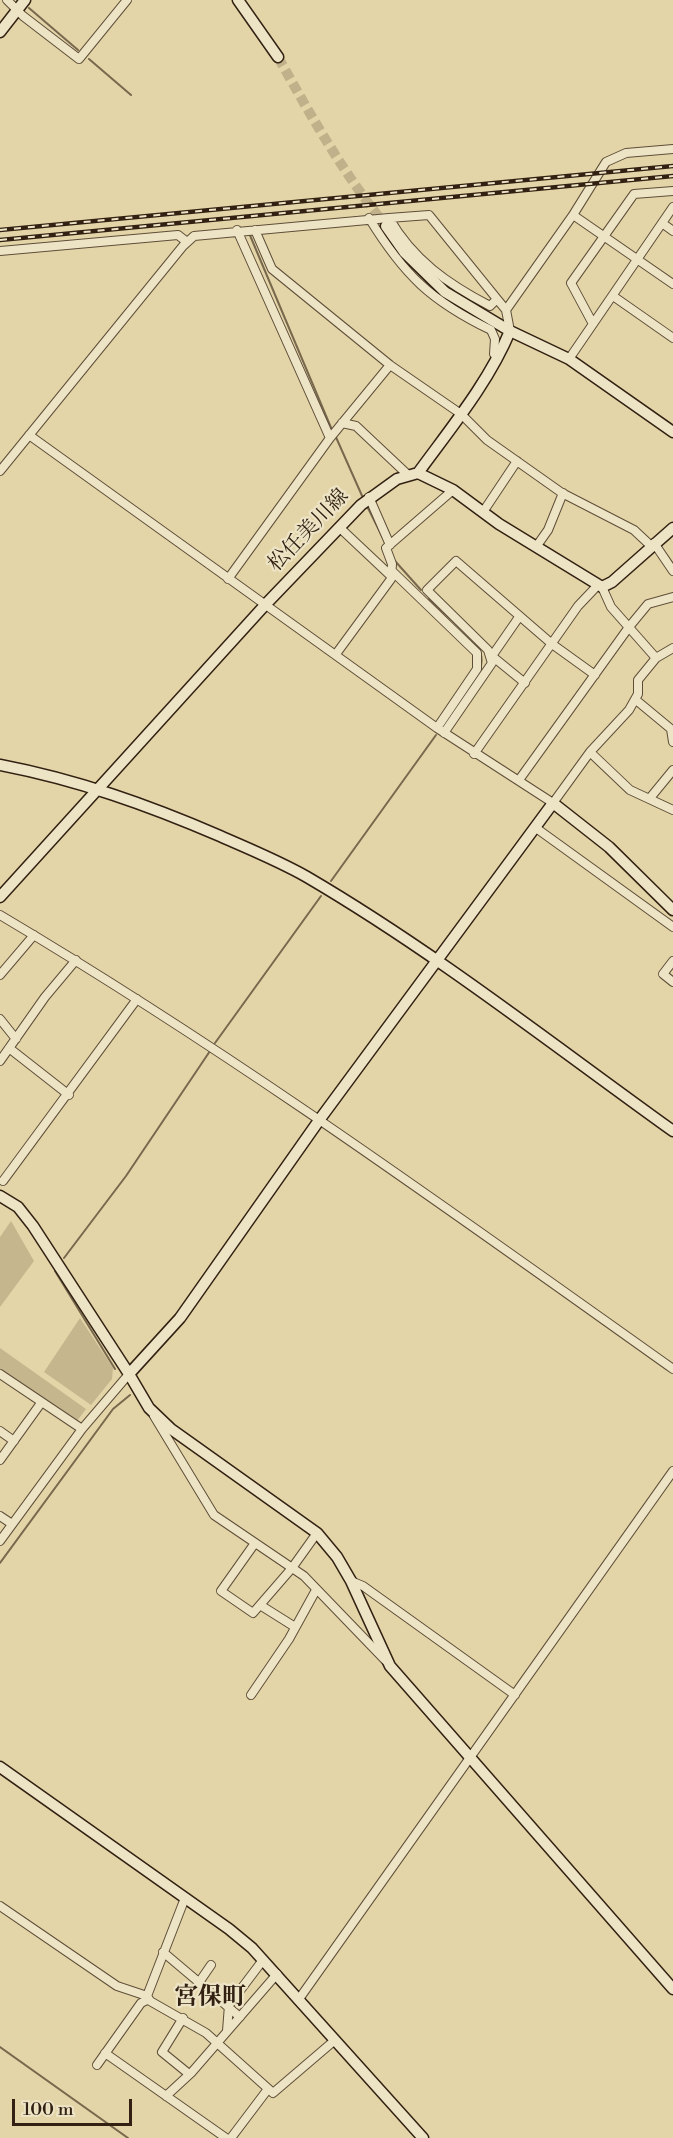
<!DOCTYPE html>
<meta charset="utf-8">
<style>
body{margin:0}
#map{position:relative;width:673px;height:2138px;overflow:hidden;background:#e4d5a8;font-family:"Libre Bodoni",serif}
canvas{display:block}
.scale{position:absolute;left:12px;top:2099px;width:120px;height:27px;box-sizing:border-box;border:3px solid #322112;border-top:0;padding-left:8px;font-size:18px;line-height:21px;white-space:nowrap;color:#322112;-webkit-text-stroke:4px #ede4c6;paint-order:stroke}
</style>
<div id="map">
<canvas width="673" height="2138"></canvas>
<div class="scale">100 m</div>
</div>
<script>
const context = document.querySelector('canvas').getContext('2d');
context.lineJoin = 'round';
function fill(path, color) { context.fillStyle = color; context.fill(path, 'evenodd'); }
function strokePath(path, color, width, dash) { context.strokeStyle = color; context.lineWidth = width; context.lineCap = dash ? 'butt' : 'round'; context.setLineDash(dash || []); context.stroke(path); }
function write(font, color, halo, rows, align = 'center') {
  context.font = font + ' "Libre Bodoni","Noto Serif JP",serif'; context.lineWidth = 4.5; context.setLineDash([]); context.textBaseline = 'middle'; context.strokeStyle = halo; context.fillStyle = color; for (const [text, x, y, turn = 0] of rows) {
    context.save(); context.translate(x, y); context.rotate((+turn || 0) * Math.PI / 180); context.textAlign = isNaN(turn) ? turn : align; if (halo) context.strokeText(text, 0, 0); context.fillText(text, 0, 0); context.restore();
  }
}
const green = new Path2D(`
 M11,1221L34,1261L0,1307V1237Z
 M80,1318L113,1368L112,1379L91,1405L44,1372Z
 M0,1348L86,1409L77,1421L0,1372Z`);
const stream = new Path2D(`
 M29,8L78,50
 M89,59L131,95
 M249,233L332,430
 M335,435L363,498
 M367,506L383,538
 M395,561L421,590
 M429,599L471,638
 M446,723C460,699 494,673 477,644
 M331,881L436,735
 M215,1043L321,896
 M64,1258L126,1176L210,1051
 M55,1271L115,1369
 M0,1563L113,1409L130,1395
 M0,2047L128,2138`);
const secondaryTunnel = new Path2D(`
 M278,57C311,116 343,173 386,226`);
const street = new Path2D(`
 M7,0L23,16L79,59L127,0
 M573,215L673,284
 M369,218C404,275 431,301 491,330L495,339L494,354L497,357
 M662,223L673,231
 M255,230L272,269L390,365L461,414L487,440L562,493L634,530L650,545
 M0,251L178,235L187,242
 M613,296L673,338
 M497,299L490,306C448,284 413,260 389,218L429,215L497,299L506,310L510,331
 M506,310L573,215L606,162L626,153L673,149
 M593,324L571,283L634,194L673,191
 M569,359L673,207
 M342,423L356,426L407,474
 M29,435L437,728L553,803L590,752L629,710L638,694V680L656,658L673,648
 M330,438L390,365
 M0,471L183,246L194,236L389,218
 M369,497L390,545
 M483,512L517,461
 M340,528L391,576
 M654,543L673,571
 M536,547L548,530L563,493
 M392,571L477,653V669L437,728
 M228,579L330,438L237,230
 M602,587L611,607L656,658
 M519,617L492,656L525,683
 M336,654L391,579L392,564L386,548L453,490
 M636,700L671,729L673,742
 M444,733L492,663L488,650L427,590L456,561L552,644L595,675
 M590,752L630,790L673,810
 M474,754L578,606L597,586
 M519,780L629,627L648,604L673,597
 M650,798L673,770
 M536,828L673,927
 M0,915C233,1053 452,1212 673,1369
 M673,961L663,974L673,982
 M0,975L34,935
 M0,1019L16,1039
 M9,1048L69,1095
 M0,1061L45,997L76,960
 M3,1181L137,999
 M0,1374L82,1429
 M154,1416L214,1515L304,1576L385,1660
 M0,1431L14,1441
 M0,1460L41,1403
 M0,1516L12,1524
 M0,1541L82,1429L129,1374
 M255,1543L221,1591L253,1613L292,1568L317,1533
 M351,1581L363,1586L515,1695
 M260,1605L295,1627
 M251,1695L289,1639L316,1590
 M0,1906L117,1986L147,1996L150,2001L206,2033L273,2093L335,2040
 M163,1952L240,2017
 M200,1981L211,1965
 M147,1996L185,1898
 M299,1999L673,1471
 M183,2018L162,2052L189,2074
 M227,2031L229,2005L263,1960
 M105,2053L226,2138
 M97,2065L141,2003L149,1999
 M166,2096L192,2072L277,1974
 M231,2138L268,2089`);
const secondary = new Path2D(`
 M238,0L278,57
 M0,32L25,0
 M386,226L405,253L445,292L510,331L569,359L673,432
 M418,473C450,429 489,382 510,331
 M0,765C78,780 148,805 220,836C249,849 279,861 307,877C435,952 553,1045 673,1131
 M0,897L265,605L361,505L397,479L418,473L453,490L499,524L602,587L612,582L673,528
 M0,1196L18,1207L33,1226L129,1374L180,1318L320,1119L553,803L609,847L673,910
 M129,1374L149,1408L171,1429L317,1533L337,1557L351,1581L390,1666L673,1989
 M0,1767L229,1929L252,1948L423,2138`);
const rail = new Path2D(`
 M0,230L673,166
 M0,240L673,176`);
const streetNames = [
 ["松任美川線",309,531,-46]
];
const quarterNames = [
 ["宮保町",210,1998]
];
fill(green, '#c6b68e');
strokePath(stream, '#78684d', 2);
strokePath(secondaryTunnel, '#c0b18a', 10, [10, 5]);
strokePath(street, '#5e4e38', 10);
strokePath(secondary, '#322112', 13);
strokePath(street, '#ede4c6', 8);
strokePath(secondary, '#ede4c6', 10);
strokePath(rail, '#322112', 4.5);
strokePath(rail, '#ede4c6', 2, [7]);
write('21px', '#322112', '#ede4c6', streetNames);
write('bold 24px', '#322112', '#ede4c6', quarterNames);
</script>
